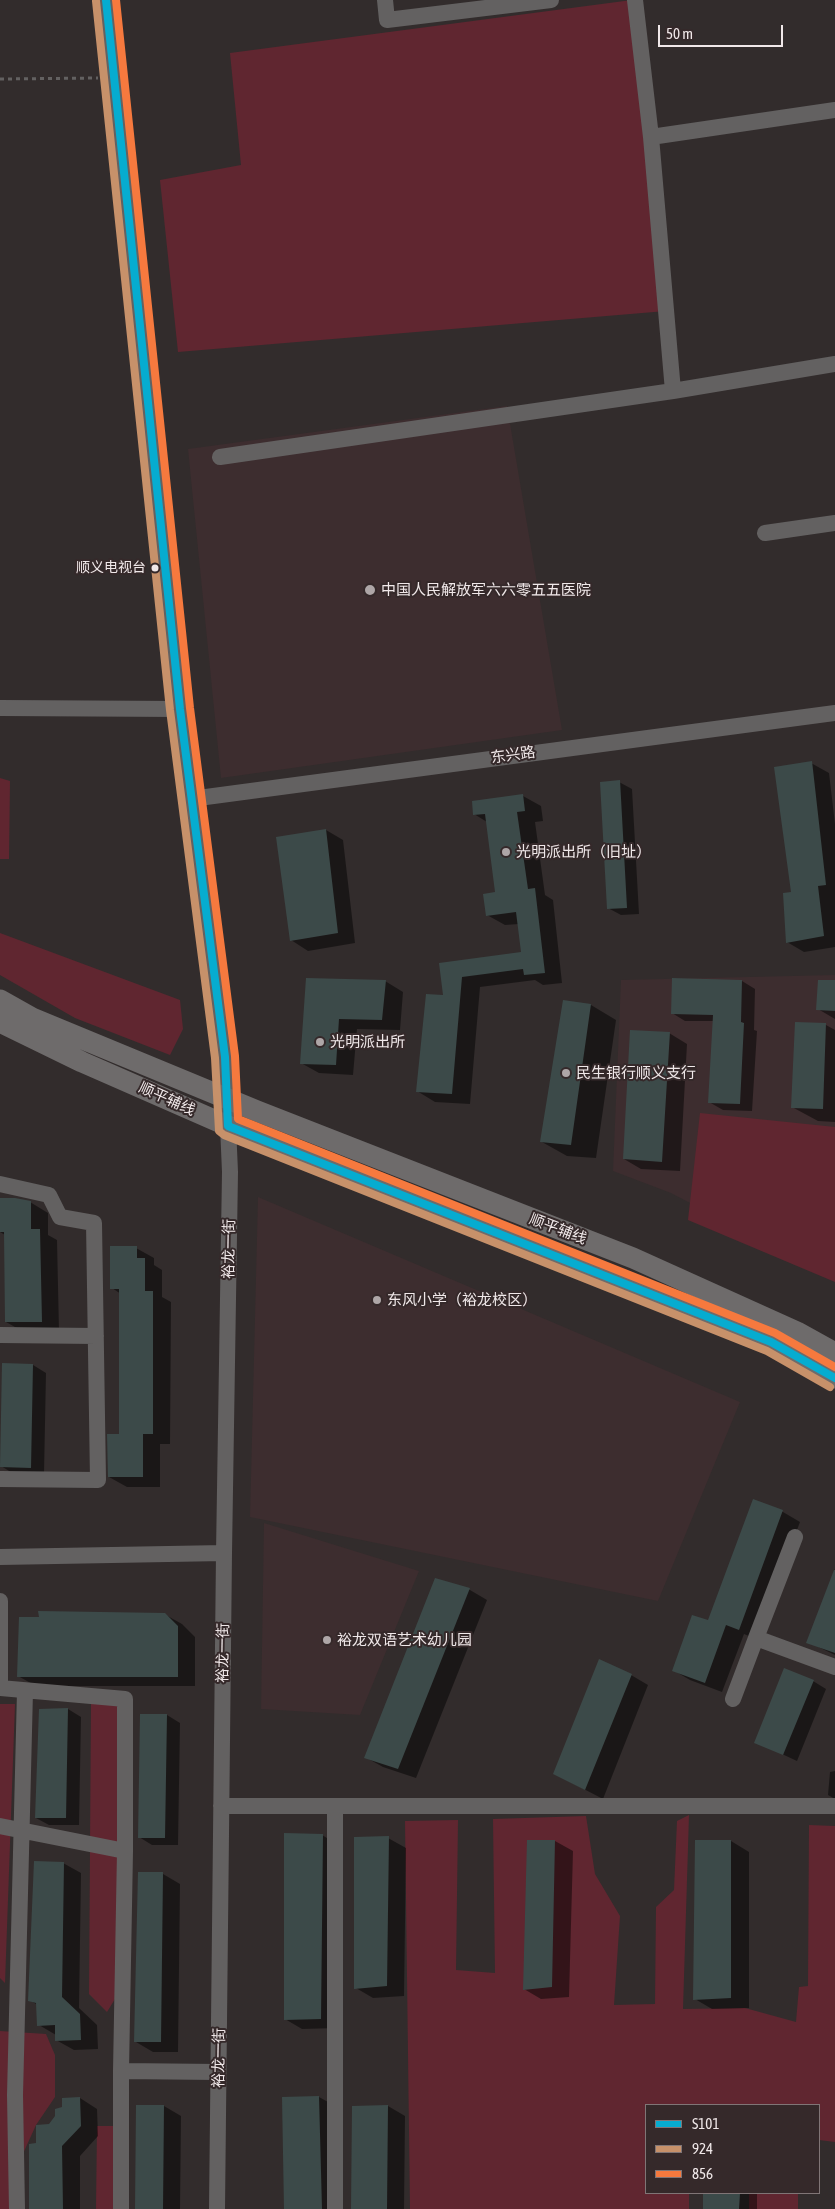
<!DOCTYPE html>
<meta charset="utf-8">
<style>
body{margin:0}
#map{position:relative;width:835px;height:2209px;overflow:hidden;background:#322c2c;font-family:"Asap Condensed",sans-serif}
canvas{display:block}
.legend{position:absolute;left:645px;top:2104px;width:175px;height:90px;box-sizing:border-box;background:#35292a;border:1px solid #807576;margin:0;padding:6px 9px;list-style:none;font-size:15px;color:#f0e8e9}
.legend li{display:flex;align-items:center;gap:10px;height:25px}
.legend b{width:25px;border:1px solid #807576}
.scale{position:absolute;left:658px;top:25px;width:125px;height:22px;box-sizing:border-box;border:2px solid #f0e8e9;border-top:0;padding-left:6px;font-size:15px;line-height:18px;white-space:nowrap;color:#f0e8e9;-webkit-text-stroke:4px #35292a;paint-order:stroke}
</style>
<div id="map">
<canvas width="835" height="2209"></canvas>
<ul class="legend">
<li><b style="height:6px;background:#06acd0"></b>S101</li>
<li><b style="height:6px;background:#c7916a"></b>924</li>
<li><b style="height:6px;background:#f6793e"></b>856</li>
</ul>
<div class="scale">50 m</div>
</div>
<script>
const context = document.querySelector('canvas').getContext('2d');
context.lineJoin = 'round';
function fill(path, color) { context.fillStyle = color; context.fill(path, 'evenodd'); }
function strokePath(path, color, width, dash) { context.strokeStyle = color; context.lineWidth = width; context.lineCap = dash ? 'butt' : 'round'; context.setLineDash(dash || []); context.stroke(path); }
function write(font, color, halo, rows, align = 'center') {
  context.font = font + ' "Asap Condensed","Noto Sans SC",sans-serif'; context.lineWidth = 4; context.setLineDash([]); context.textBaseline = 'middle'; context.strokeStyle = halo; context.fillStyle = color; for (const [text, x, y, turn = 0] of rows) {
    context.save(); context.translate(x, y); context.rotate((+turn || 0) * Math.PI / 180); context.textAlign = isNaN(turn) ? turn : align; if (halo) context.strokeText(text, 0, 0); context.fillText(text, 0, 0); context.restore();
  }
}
const built = new Path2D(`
 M507,406L562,730L221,778L188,449Z
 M835,975V1279L671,1193L613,1171L621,980Z
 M258,1197L740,1402L658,1601L250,1517Z
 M264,1523L419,1571L360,1715L261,1709Z`);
const green = new Path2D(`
 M632,0L666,311L178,352L160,180L241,165L230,53Z
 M0,778L10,781L9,859H0Z
 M0,933L180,1000L183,1029L170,1055L75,1018L0,975Z
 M700,1113L835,1127V1282L688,1220Z
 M117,1702L118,1994L107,2012L89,1994L91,1703Z
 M0,1704H15L5,1983L0,1978Z
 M689,1815L683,2009L745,2008L796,2022L799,1987L808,1986L809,1825L835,1826V2142L819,2140V2105H646V2193H689V2209H410L405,1821L458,1820L456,1970L495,1973L493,1819L586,1816L595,1874L620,1916L614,2005L655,2004L656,1907L674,1890L677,1821Z
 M0,2031L46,2034L55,2055V2097L36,2125L16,2169L15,2209H0Z
 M97,2126H117V2209H96Z
 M749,2193H798V2209H749Z`);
const shadow = new Path2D(`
 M811,763L829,773L835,824V947L804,952L787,942Z
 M619,782L632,789L639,914L621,915L608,908Z
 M523,796L541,806L543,821L535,822L545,895L553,900L562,983L543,985L535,980L480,987L470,1104L435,1102L417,1091L445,997L440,964L523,953L519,924L505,925L487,915L496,893L487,822L474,814Z
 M326,830L343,840L355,943L308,951L291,940Z
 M307,980L385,981L403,992L400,1030L357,1029L353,1075L319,1073L301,1063Z
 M742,981L755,989L754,1030L757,1031L752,1111L723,1110L709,1102L714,1021H685L672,1013Z
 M835,982V1019L818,1009Z
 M564,1002L591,1005L616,1020L596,1158L567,1156L542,1142Z
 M796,1023L826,1025L835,1030V1122L818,1121L792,1107Z
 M669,1033L687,1044L680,1171L641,1169L624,1159Z
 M0,1199L30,1202L48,1213V1235L57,1240L59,1331L24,1332L6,1322L5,1235L0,1232Z
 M136,1248L154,1258V1265L162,1270V1297L171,1302L170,1444H160V1487H127L109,1477L120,1435L121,1294L112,1288Z
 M33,1365L46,1373L44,1474H14L1,1466Z
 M753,1501L783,1512L800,1522L756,1639L744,1634L722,1692L690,1680L673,1670L708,1622Z
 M835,1569V1655L808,1642Z
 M436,1579L470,1590L487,1600L416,1778L383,1767L365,1757Z
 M164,1614L182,1624L195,1637V1686H36L18,1676Z
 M631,1675L648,1685L603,1799L555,1774Z
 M813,1681L826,1689L797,1761L756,1742Z
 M68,1709L81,1717L79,1825H49L36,1818Z
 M167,1715L180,1723L178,1845H152L139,1837Z
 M835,1771V1799L828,1795L830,1772Z
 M322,1835L340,1846L338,2028L302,2029L285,2019Z
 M388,1838L406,1848L404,1996L373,1998L356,1988Z
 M555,1841L573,1851L569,1997L541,1999L524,1989L528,1842Z
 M696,1841H731L749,1852V2008L712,2009L695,1999Z
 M63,1863L81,1873L79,2008L97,2025L98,2049L74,2050L56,2040V2035L39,2025L38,2005L29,2000Z
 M163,1874L180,1884L178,2052H153L136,2042Z
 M319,2097L337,2107L338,2209H285L283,2098Z
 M80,2098L97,2109L98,2136L80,2156V2209H30L37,2145L49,2126Z
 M164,2106L181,2116L180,2209H137Z
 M388,2106L405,2116L404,2209H352Z
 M704,2193H757V2209H704Z`);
const building = new Path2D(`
 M812,761L826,885L818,886L824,936L786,943L783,893L791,892L774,767Z
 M620,780L627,908L607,909L600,782Z
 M523,794L525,811L517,812L528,889L535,888L545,973L524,975L523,969L462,977L452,1094L416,1092L426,994L443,995L439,963L521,952L516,912L486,916L483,894L495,892L485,814L473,815L472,801Z
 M326,829L338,933L290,941L276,837Z
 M306,978L386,980L382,1020L339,1019L336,1065L300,1064Z
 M672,978L742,980L741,1022L744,1023L740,1104L708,1103L713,1015L671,1014Z
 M818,980H835V1011L816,1010Z
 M563,1000L591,1004L571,1145L540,1142Z
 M795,1022L826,1023L823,1109L791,1108Z
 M630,1030L670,1032L662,1162L623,1159Z
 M0,1198H15L31,1201V1229H40L42,1322H5L4,1232H0Z
 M110,1246H137V1258H145V1291H153V1434H143V1477H108L107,1434H119V1289H110Z
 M2,1363L33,1364L31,1468L0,1467Z
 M753,1499L783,1510L739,1630L726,1625L705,1683L672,1671L692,1615L708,1620Z
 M834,1570H835V1653L806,1643Z
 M435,1578L470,1588L398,1769L364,1758Z
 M38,1611L165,1613L178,1626V1677H17L19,1617H39Z
 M599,1659L632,1674L585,1790L553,1774Z
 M784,1668L814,1680L783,1755L754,1743Z
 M68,1708L66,1818H35L39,1709Z
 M140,1714H167L165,1838H138Z
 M284,1833L323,1834L321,2019L284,2020Z
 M389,1836L387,1986L354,1989V1837Z
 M527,1840H555L552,1987L523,1990Z
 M695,1840H731V1998L693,2000Z
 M34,1861L64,1862L62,1997L80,2014L81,2040L55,2041V2025L37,2026L36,2003L28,2001Z
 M138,1872H163L161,2042H134Z
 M319,2096L322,2209H284L282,2097Z
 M80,2097L81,2126L62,2146L63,2209H29V2144L36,2143V2125L49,2124L55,2116V2109L62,2107V2098Z
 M136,2105H164L163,2209H135Z
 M388,2105L387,2209H351L352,2106Z
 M703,2193H740L739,2209H703Z`);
const path = new Path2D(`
 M0,79L98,78`);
const minor = new Path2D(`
 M106,0L180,709L225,1057L230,1172L224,1553L217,2209
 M385,0L387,20L551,0
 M635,0L651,137L673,391L835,364
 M651,137L835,110
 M220,457L673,391
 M765,533L835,523
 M0,708L180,709
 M191,799L835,713
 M0,1184L49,1195L60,1217L94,1223L98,1480L0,1479
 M0,1335L96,1336
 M795,1537L756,1638L835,1667
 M0,1557L224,1553
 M0,1601V1688L125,1699V1851
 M733,1699L756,1638
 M221,1806H835
 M335,1806V2209
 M0,1826L125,1851L121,2071L218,2072
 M121,2071V2209
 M17,2209L15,2095L25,1691`);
const major = new Path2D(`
 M0,1000L32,1018L257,1111L633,1258L797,1332L835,1353
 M0,1022L82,1062L228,1126L771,1342L835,1378`);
const bus1 = new Path2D(`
 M106,0L180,709L225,1057L228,1126L771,1342L835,1378`);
const bus2 = new Path2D(`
 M96,1L170,710L215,1058L219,1131L224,1135L767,1351L830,1387`);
const bus3 = new Path2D(`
 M116,0L190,708L235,1056L238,1119L775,1333L835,1367`);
const markers = [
 [155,568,4.5,"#f0e8e9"],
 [370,590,6,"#aea6a7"],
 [506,852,5,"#aea6a7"],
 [320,1042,5,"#aea6a7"],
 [566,1073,5,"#aea6a7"],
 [377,1300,5,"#aea6a7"],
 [327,1640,5,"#aea6a7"]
];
const busNames = [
 ["顺义电视台",146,568]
];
const poiNames = [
 ["中国人民解放军六六零五五医院",381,590],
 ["光明派出所（旧址）",516,852],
 ["光明派出所",330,1042],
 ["民生银行顺义支行",576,1073],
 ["东风小学（裕龙校区）",387,1300],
 ["裕龙双语艺术幼儿园",337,1640]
];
const streetNames = [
 ["东兴路",513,755,-8],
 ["顺平辅线",167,1099,24],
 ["顺平辅线",558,1229,21],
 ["裕龙一街",229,1249,-89],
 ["裕龙一街",223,1653,-89],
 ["裕龙一街",219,2058,-89]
];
fill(built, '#3d2d2f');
fill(green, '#602630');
fill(shadow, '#0007');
fill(building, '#3c4a49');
strokePath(path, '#636161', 3, [4, 4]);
strokePath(minor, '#636161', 16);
strokePath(major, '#6e6b6b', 21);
strokePath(bus1, '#06acd0', 8);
strokePath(bus2, '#c7916a', 8);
strokePath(bus3, '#f6793e', 8);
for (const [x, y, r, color] of markers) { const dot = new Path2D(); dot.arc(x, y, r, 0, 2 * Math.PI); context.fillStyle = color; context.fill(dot); strokePath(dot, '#35292a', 2); }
write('14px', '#f0e8e9', '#35292a', busNames, 'right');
write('15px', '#f0e8e9', '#35292a', poiNames, 'left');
write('15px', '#f0e8e9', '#35292a', streetNames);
</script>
